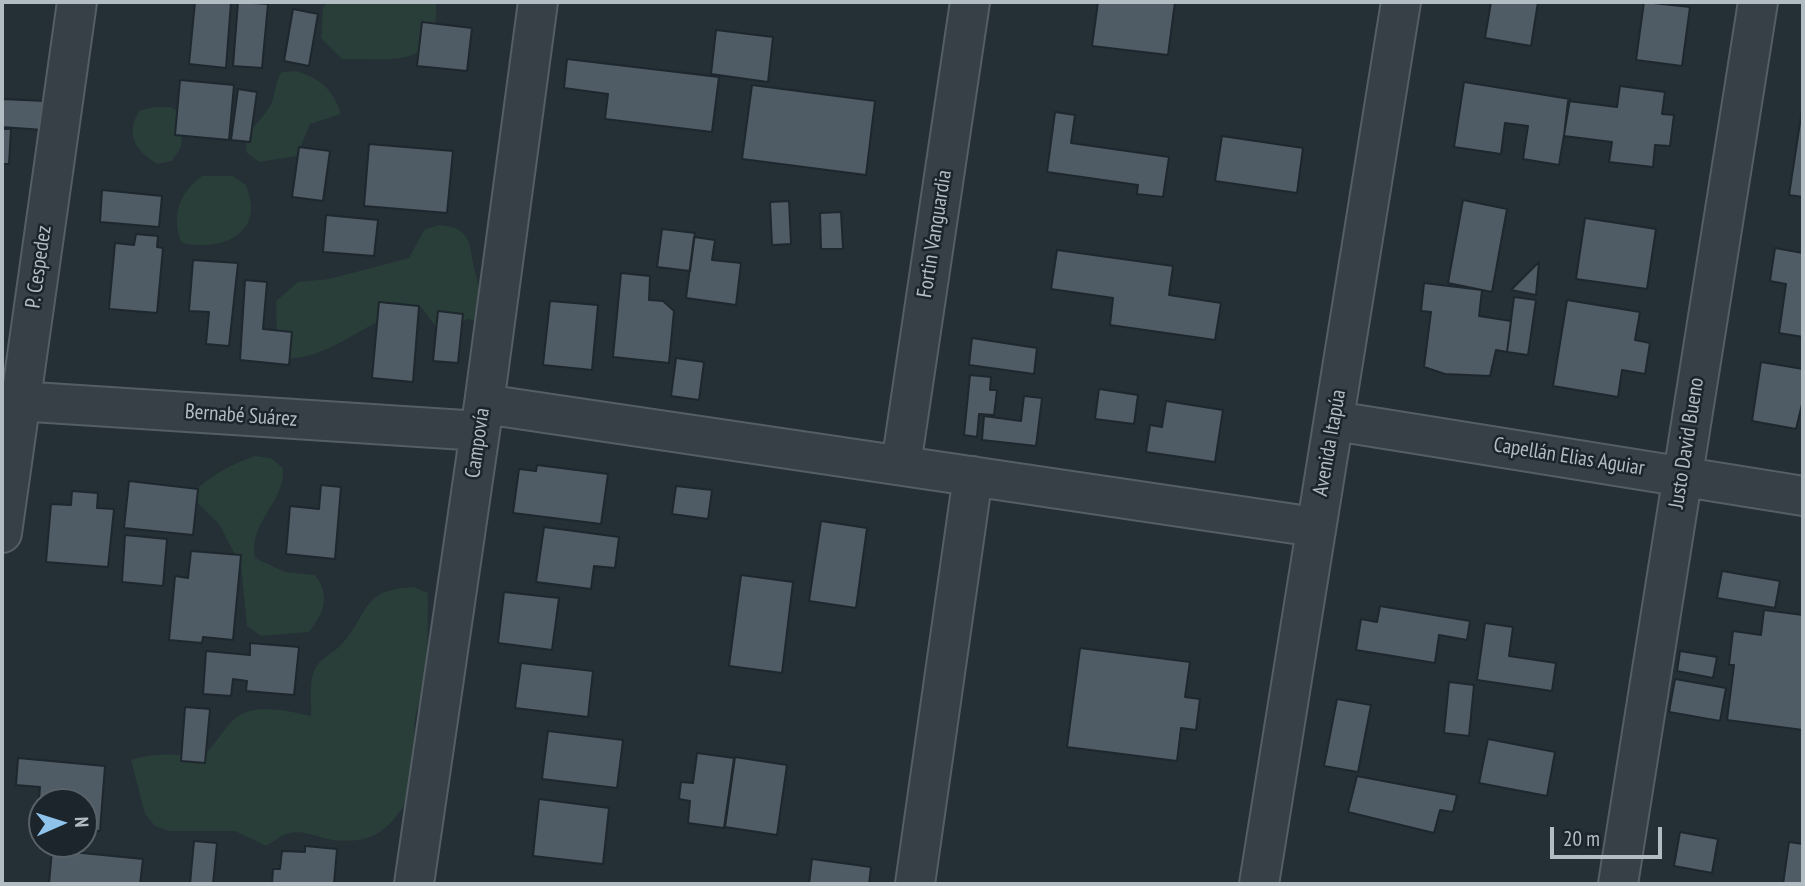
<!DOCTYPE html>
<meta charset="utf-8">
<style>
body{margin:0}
#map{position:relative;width:1805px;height:886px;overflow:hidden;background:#242f36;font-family:"PT Sans Narrow",sans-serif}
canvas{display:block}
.frame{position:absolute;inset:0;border:4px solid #b2bcc3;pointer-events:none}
.north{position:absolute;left:28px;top:788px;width:70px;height:70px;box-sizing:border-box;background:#1c252c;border:2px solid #586168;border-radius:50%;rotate:87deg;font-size:19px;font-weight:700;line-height:28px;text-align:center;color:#b2bcc3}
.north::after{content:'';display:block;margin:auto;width:24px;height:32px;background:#8fc3eb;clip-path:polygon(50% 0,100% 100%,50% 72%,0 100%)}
.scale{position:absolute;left:1550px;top:827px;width:112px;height:32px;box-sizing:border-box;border:4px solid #b2bcc3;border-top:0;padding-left:9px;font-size:21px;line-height:24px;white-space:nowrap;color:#b2bcc3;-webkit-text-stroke:5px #1c252c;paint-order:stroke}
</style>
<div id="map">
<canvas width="1805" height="886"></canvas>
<div class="frame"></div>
<div class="north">N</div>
<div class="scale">20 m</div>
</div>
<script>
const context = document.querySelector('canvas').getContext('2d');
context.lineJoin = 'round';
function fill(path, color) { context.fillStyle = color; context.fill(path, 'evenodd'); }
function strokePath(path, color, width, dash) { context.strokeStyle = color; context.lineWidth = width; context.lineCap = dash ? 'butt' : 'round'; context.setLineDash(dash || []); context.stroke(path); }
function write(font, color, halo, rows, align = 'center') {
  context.font = font + ' "PT Sans Narrow",sans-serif'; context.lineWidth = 5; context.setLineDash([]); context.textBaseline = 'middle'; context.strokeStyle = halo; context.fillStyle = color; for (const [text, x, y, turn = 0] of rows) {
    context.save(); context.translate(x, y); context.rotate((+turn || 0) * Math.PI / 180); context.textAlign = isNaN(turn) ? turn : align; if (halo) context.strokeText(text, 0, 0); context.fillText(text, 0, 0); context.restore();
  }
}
const green = new Path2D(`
 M327,2H436C440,71 392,58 342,59L321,38L323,8Z
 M296,71C321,79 333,89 341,114L310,124L297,156L259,162L246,152C247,125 260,125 271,104C276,93 274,83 282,72Z
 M154,107H171L184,116L181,147L172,161L157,164C135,150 125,135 139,111Z
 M202,176H233L246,185C249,194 253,207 250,217C243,244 203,250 181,242C171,215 179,193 202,176Z
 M439,225C474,228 468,245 475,271C479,288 483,303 482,321L467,319L455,329L440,332L421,307C411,310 398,311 389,316C355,332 326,357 287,359L277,346L276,301L298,282L329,279L409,258L424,230Z
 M255,456L271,458L283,468C286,502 248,522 255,558L285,572L315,575C331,596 324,613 309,632L261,636L247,626L241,566L219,524L197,502L199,487C216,472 233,464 255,456Z
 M414,587L428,593L427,692C399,726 430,759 410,795C392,828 374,845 333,840C318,838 305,830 290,833C282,834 273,842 266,846L235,831H169L155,826L145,814L131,760C155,752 175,754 200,758C214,747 220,734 232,721C252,701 288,711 311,716C312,701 308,681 316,667C321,658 334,652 341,645C371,612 359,590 414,587Z`);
const building = new Path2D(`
 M195,2H231L226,68L189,64Z
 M238,2L268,4L262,68L233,66Z
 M1098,2H1175L1168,55L1092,46Z
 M1491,2H1538L1531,46L1485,38Z
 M1644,2L1690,7L1682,66L1636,60Z
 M293,9L318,14L309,66L284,61Z
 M422,22L472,28L467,71L417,66Z
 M716,30L773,37L768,82L711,74Z
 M567,59L719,77L712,132L605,119L608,94L564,88Z
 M180,80L234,85L229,140L175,135Z
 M1464,82L1570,99L1559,165L1523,159L1528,126L1505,123L1501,154L1454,147Z
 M752,85L875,101L866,175L742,159Z
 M1620,86L1665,92L1662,114L1674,115L1670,146L1655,145L1653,167L1609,162L1612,142L1564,136L1568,101L1617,107Z
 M238,89L257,92L250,142L231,140Z
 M2,99L45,101L43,130L2,127Z
 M1802,110L1803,111V197L1789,195Z
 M1055,112L1075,115L1071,143L1169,157L1163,197L1137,194L1138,185L1047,172Z
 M2,129H11L9,164H2Z
 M1222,136L1303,148L1297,193L1215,181Z
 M369,144L453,151L447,213L364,206Z
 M299,147L330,151L323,201L292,197Z
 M102,190L162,196L159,227L100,222Z
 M1463,200L1507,209L1492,292L1448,283Z
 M789,201L791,244L772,245L770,202Z
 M841,212L843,249H821L820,213Z
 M326,215L378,220L374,256L323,252Z
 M1585,218L1656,229L1647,289L1576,279Z
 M662,229L695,233L690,271L657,267Z
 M136,234L158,236L157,247L163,248L157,313L109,309L115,243L134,245Z
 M694,237L715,240L712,260L741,263L736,305L686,298Z
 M1775,248L1803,253V337L1779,333L1786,284L1770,281Z
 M1057,250L1173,266L1169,295L1221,303L1215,340L1110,325L1113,298L1051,289Z
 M193,260L238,263L229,346L206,344L209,312L189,311Z
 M1539,262L1536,295L1511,290Z
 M621,273L650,276L649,300L663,301L674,311L669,363L613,357Z
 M245,280L267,282L263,329L292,332L289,365L240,360Z
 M1424,283L1482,290L1479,316L1511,321L1507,352L1496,350L1490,376L1445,374L1424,367L1431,312L1421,311Z
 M1514,297L1536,300L1528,355L1507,352Z
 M1567,300L1640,312L1635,340L1650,343L1645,374L1622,370L1618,397L1553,386Z
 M550,301L598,305L592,370L543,365Z
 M379,302L419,306L413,382L372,378Z
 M438,311L463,314L458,363L433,361Z
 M972,338L1037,348L1034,374L969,365Z
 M676,358L704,362L699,400L671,396Z
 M1761,362L1803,369V400L1796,429L1752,421Z
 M970,375L991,377L990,390H997L994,415L979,414L977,437L964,435Z
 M1099,389L1138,395L1134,424L1095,419Z
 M1024,396L1042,398L1036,446L982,440L984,416L1021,421Z
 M1166,401L1223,410L1215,462L1146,452L1150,425L1162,427Z
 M537,465L608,474L601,524L513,513L519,469L536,471Z
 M129,481L198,489L193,535L124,528Z
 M321,485L341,487L335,559L286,554L290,506L319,509Z
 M676,486L712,490L708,519L672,514Z
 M72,491L98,493L97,508L114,509L108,567L46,562L51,504L71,505Z
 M821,521L867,528L856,608L809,601Z
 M544,527L619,537L615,568L594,566L591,589L536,582Z
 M125,535L167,539L163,586L122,582Z
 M191,551L241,555L233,640L203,637L202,643L169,640L175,576L188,578Z
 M1722,571L1780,581L1775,608L1717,598Z
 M741,575L793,582L782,673L729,666Z
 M504,592L559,598L552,650L498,643Z
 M1380,606L1470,621L1467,640L1439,635L1435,663L1356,650L1361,619L1377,622Z
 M1764,610L1803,615V730L1727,720L1734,665H1729L1733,631L1761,635Z
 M1485,623L1513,627L1509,656L1556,663L1552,691L1477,680Z
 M250,643L299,647L294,695L246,691L247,681L233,679L231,696L203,694L206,651L250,655Z
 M1080,648L1190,662L1185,697L1200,699L1196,730L1181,728L1177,761L1067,747Z
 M1680,651L1717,657L1713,678L1677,671Z
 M521,663L593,671L588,717L515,708Z
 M1675,679L1726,688L1720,721L1669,712Z
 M1449,682L1474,685L1469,736L1444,733Z
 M1337,699L1371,705L1358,772L1324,766Z
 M185,707L210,709L205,763L181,761Z
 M548,731L623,740L617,788L542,779Z
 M1488,739L1555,752L1547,796L1479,783Z
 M697,753L734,758L724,828L688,823L690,801L679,799L681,782L693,783Z
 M735,757L787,765L777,835L725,827Z
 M18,758L105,766L100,831L84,830V802H42V826H37L40,787L16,785Z
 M1357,776L1457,795L1453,812L1440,810L1434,833L1348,812Z
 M539,799L609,808L603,864L533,856Z
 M1680,832L1718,839L1712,873L1674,866Z
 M194,841L217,843L213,884H190Z
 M1789,842L1803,844V884H1783Z
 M305,846L337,849L334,884H272L273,869H280L282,851L305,852Z
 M52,850L143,859L140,884H49Z
 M812,859L871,867L869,884H809Z`);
const minor = new Path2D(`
 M2,400L480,431
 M484,404L1315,527
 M1335,421L1803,496
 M901,465L970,2
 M2,533L77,2
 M414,884L484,404L538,2
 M915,884L973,476
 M1259,884L1401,2
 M1618,884L1758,2`);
const streetNames = [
 ["Fortin Vanguardia",935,234,-81],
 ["P. Cespedez",39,267,-82],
 ["Bernabé Suárez",241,416,4],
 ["Campovía",478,443,-82],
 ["Avenida Itapúa",1330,443,-80],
 ["Justo David Bueno",1687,443,-81],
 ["Capellán Elias Aguiar",1569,457,9]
];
fill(green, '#293d39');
fill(building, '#4f5c65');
strokePath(building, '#1e272e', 2);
strokePath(minor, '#555e65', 42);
strokePath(minor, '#374047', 38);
write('21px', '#b2bcc3', '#1c252c', streetNames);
</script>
